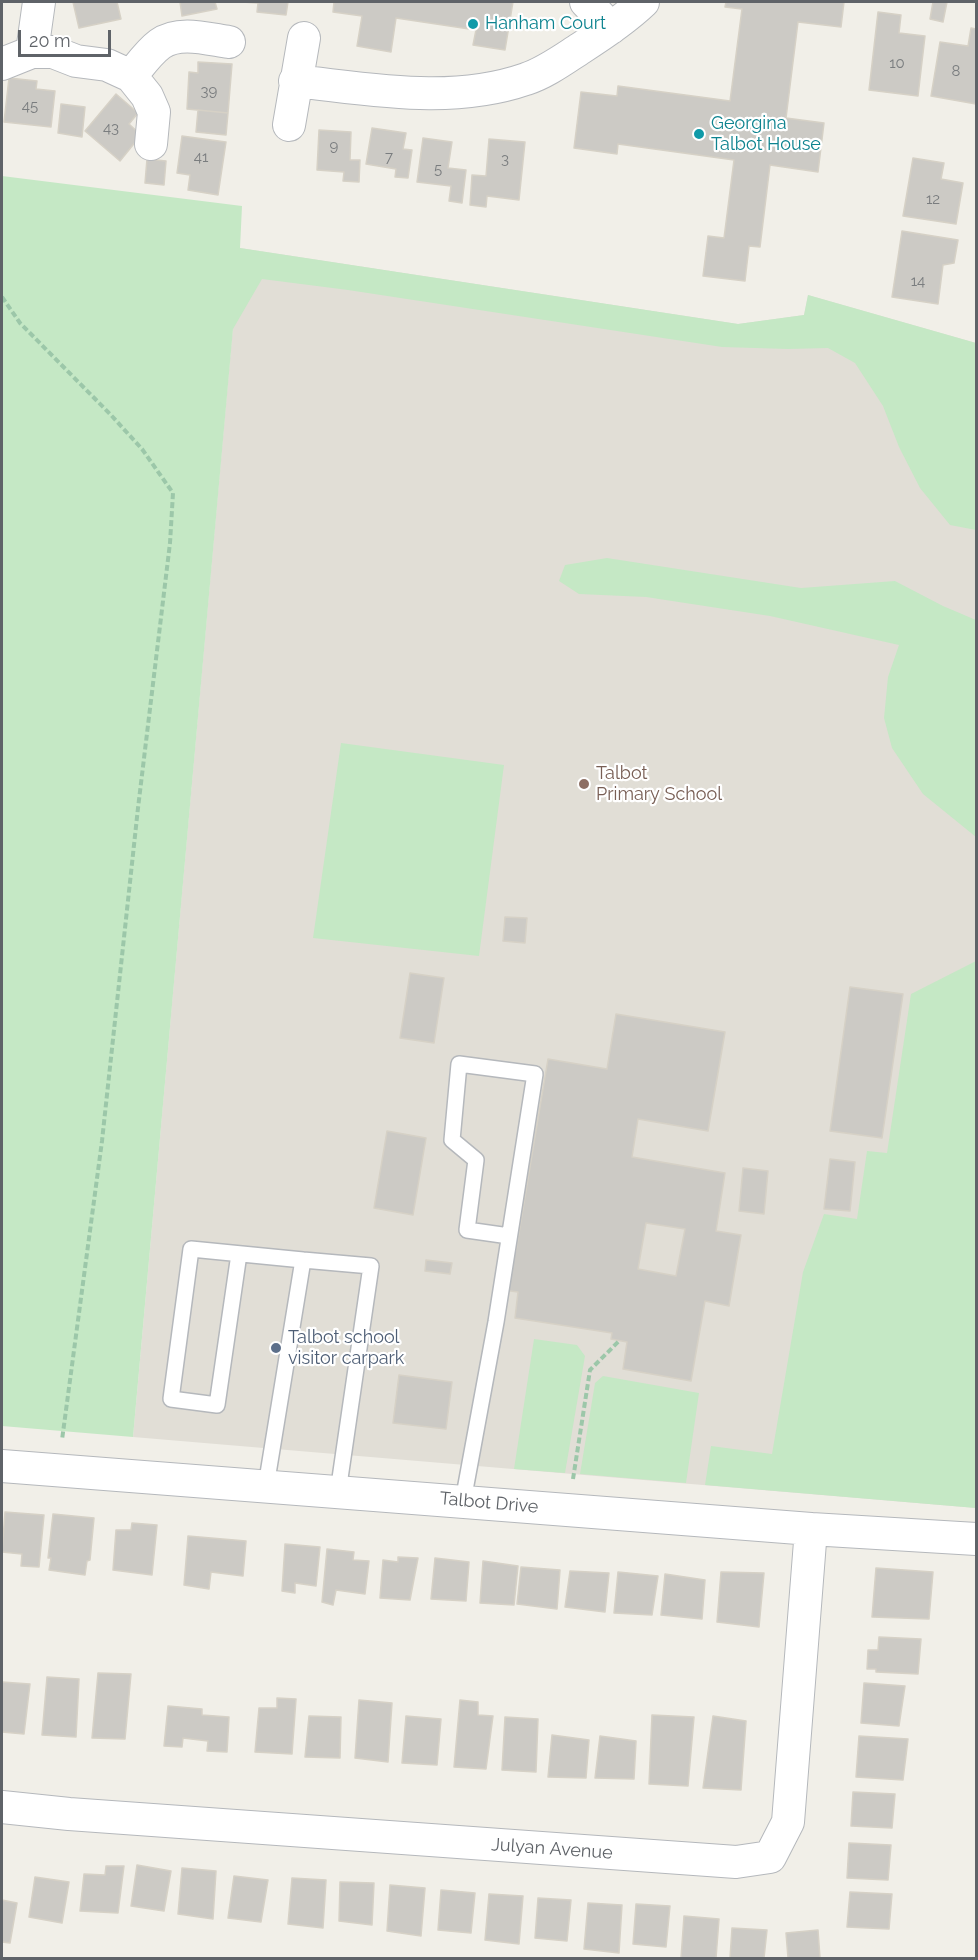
<!DOCTYPE html>
<style>
body{margin:0}
#map{position:relative;width:978px;height:1960px;overflow:hidden;background:#f1efe8;font-family:Raleway,sans-serif}
canvas{display:block}
.frame{position:absolute;inset:0;border:3px solid #5f6368;pointer-events:none}
.scale{position:absolute;left:18px;top:30px;width:93px;height:27px;box-sizing:border-box;border:3px solid #5f6368;border-top:0;padding-left:8px;font-size:18px;line-height:21px;white-space:nowrap;color:#5f6368;-webkit-text-stroke:4px #fff;paint-order:stroke}
</style>
<div id="map">
<canvas width="978" height="1960"></canvas>
<div class="frame"></div>
<div class="scale">20 m</div>
</div>
<script>
const context = document.querySelector('canvas').getContext('2d');
context.lineJoin = 'round';
function fill(path, color) { context.fillStyle = color; context.fill(path, 'evenodd'); }
function strokePath(path, color, width, dash) { context.strokeStyle = color; context.lineWidth = width; context.lineCap = dash ? 'butt' : 'round'; context.setLineDash(dash || []); context.stroke(path); }
function write(font, color, halo, rows, align = 'center') {
  context.font = font + ' Raleway,sans-serif'; context.lineWidth = 4.5; context.setLineDash([]); context.textBaseline = 'middle'; context.strokeStyle = halo; context.fillStyle = color; for (const [text, x, y, turn = 0] of rows) {
    context.save(); context.translate(x, y); context.rotate((+turn || 0) * Math.PI / 180); context.textAlign = isNaN(turn) ? turn : align; if (halo) context.strokeText(text, 0, 0); context.fillText(text, 0, 0); context.restore();
  }
}
const education = new Path2D(`
 M240,248L738,324L804,315L808,295L976,343V1508L133,1437Z`);
const green = new Path2D(`
 M2,176L242,206L240,248L738,324L804,315L808,295L976,343V530L950,525L920,488L899,447L883,406L855,363L828,348L788,349L722,347L348,290L262,279L233,329L133,1437L2,1426Z
 M607,558L801,588L895,581L943,606L976,620V837L923,794L892,748L884,718L888,677L899,645L770,616L646,597L579,594L559,581L565,565Z
 M341,743L504,765L479,956L313,938Z
 M976,961V1508L705,1485L711,1446L772,1454L803,1272L824,1214L857,1219L867,1151L887,1153L911,994Z
 M534,1339L577,1345L585,1356L565,1473L514,1469Z
 M603,1376L699,1393L686,1483L580,1474L595,1383Z`);
const building = new Path2D(`
 M73,2H117L121,19L79,28Z
 M180,2H215L217,9L182,16Z
 M242,2H288L286,15L257,12L258,3Z
 M334,2H513L505,50L473,45L476,30L396,18L391,52L357,46L362,16L333,12Z
 M726,2H844L841,27L798,22L786,118L824,123L818,172L770,165L760,247L749,246L745,281L703,276L708,236L724,238L734,160L618,144L617,154L574,148L581,92L617,96L618,86L730,101L742,9L725,7Z
 M933,2H947L943,22L930,19Z
 M878,12L901,15L899,33L925,36L918,96L869,90Z
 M971,28L976,29V104L931,96L940,42L968,46Z
 M198,62L232,64L228,113L187,109L189,72L198,73Z
 M9,78L37,81L36,89L55,91L51,127L4,122Z
 M116,94L138,113L129,124L141,135L120,161L85,131Z
 M61,104L85,107L82,137L58,133Z
 M198,110L228,113L226,135L196,132Z
 M372,128L406,133L403,149L412,150L408,178L395,177L396,169L366,164Z
 M319,130L351,132L350,160H360L359,182L343,181L344,172L317,170Z
 M182,136L226,142L218,195L188,190L190,175L177,173Z
 M423,138L452,142L448,168L466,170L462,203L449,201L451,186L417,182Z
 M489,139L525,142L519,200L487,196L486,207L470,205L472,175L486,176Z
 M913,158L944,163L941,179L963,183L956,224L903,216Z
 M147,159L166,161L164,185L145,183Z
 M902,231L958,240L954,263L943,265L938,304L892,297Z
 M505,917L527,918L525,943L503,941Z
 M410,973L444,978L434,1043L400,1038Z
 M850,987L903,994L882,1138L830,1131Z
 M616,1014L725,1032L708,1131L638,1119L632,1157L725,1173L716,1231L741,1235L729,1306L705,1301L691,1381L623,1369L627,1342L611,1339L612,1333L515,1318L518,1292L503,1290L509,1251H516L548,1059L607,1069ZM646,1223L685,1229L676,1276L638,1269Z
 M387,1131L426,1138L413,1215L374,1208Z
 M830,1159L855,1162L850,1211L824,1209Z
 M743,1168L768,1171L764,1214L739,1211Z
 M426,1260L452,1263L450,1274L425,1271Z
 M399,1375L452,1382L446,1429L393,1423Z
 M5,1512L44,1515L39,1567L21,1566L22,1554L2,1552Z
 M53,1514L94,1518L90,1560L87,1561L85,1575L49,1570L51,1558H48Z
 M132,1523L157,1525L152,1575L113,1570L116,1530H131Z
 M188,1536L246,1541L243,1576L211,1572L209,1589L184,1585Z
 M285,1544L320,1547L316,1586L295,1583V1593L282,1591Z
 M327,1549L354,1552L353,1560L369,1561L365,1594L336,1590L333,1605L322,1602Z
 M398,1557L418,1558L410,1600L380,1598L383,1560L398,1562Z
 M435,1558L469,1562L466,1601L431,1599Z
 M483,1561L518,1566L514,1605L480,1603Z
 M521,1567L560,1570L557,1609L517,1604Z
 M876,1568L933,1572L929,1619L872,1617Z
 M570,1571L609,1573L605,1612L565,1607Z
 M618,1572L658,1576L652,1615L614,1613Z
 M721,1572L764,1573L759,1627L717,1622Z
 M665,1574L705,1580L702,1619L661,1615Z
 M879,1637L921,1639L918,1674L876,1672V1669H867L868,1650H878Z
 M98,1673L131,1674L125,1739L92,1738Z
 M47,1677L79,1679L76,1737L42,1735Z
 M2,1682L30,1684L24,1734L2,1732Z
 M864,1683L905,1686L899,1726L861,1723Z
 M277,1698L296,1699L292,1754L255,1752L259,1708H277Z
 M359,1700L392,1703L388,1762L355,1758Z
 M460,1700L478,1702V1715L493,1716L486,1769L454,1767Z
 M168,1706L202,1709V1715L229,1717L227,1752L207,1751L208,1741L183,1738L182,1747L164,1746Z
 M652,1715L694,1717L688,1786L649,1784Z
 M309,1716L341,1717L340,1758L305,1757Z
 M406,1716L441,1719L437,1765L402,1763Z
 M713,1716L746,1721L741,1790L703,1788Z
 M505,1717L538,1719L536,1772L502,1770Z
 M552,1735L589,1740L586,1778L548,1777Z
 M600,1736L636,1741L634,1779L595,1778Z
 M859,1736L908,1739L903,1780L856,1777Z
 M853,1792L895,1794L892,1828L851,1826Z
 M849,1843L891,1845L888,1880L847,1878Z
 M137,1865L171,1871L164,1911L131,1906Z
 M106,1866H124L118,1913L80,1911L84,1874L105,1875Z
 M182,1868L216,1871L213,1919L178,1914Z
 M234,1876L268,1880L261,1922L228,1918Z
 M35,1877L69,1882L62,1923L29,1917Z
 M292,1878L326,1880L323,1928L288,1924Z
 M340,1882L374,1883L372,1925L339,1921Z
 M390,1885L425,1888L421,1936L387,1931Z
 M441,1890L475,1893L471,1933L438,1930Z
 M850,1892L892,1894L889,1929L847,1927Z
 M489,1894L523,1896L519,1944L485,1940Z
 M538,1898L571,1900L567,1941L535,1938Z
 M2,1900L17,1903L10,1943L2,1942Z
 M588,1903L622,1905L619,1953L584,1949Z
 M636,1904L670,1906L666,1947L633,1944Z
 M684,1916L719,1919L716,1958H681Z
 M732,1928L767,1930L764,1958H730Z
 M818,1930L820,1958H788L786,1933Z`);
const path = new Path2D(`
 M2,297L20,323L110,414L142,449L173,493L170,543L138,808L102,1141L62,1440
 M573,1479L590,1370L619,1341`);
const lane = new Path2D(`
 M239,1254L217,1405L171,1399L191,1249L303,1260
 M266,1486L303,1260L371,1266L338,1492
 M463,1501L496,1322L535,1074L459,1064L452,1140L476,1160L467,1230L509,1236`);
const street = new Path2D(`
 M586,2L611,28
 M32,52L39,2
 M2,64L32,52H53L76,61L107,65L131,76L147,96L154,112L151,144
 M131,76C140,65 149,52 160,44C179,30 208,39 229,42
 M295,81C371,89 451,105 526,79C545,73 564,59 581,48C603,34 624,20 643,2
 M289,125L304,38
 M2,1466L811,1529L976,1539
 M2,1807L69,1814L736,1862L770,1857L788,1822L811,1529`);
const markers = [
 [473,24,6,"#0f9aa8"],
 [699,134,6,"#0f9aa8"],
 [584,784,6,"#8d6e63"],
 [276,1348,6,"#5c6f8a"]
];
const numberNames = [
 ["10",897,63],
 ["8",956,71],
 ["39",209,91],
 ["45",30,106],
 ["43",111,128],
 ["9",334,146],
 ["41",201,157],
 ["7",389,157],
 ["3",505,159],
 ["5",438,169],
 ["12",933,199],
 ["14",918,281]
];
const cultureNames = [
 ["Hanham Court",485,24],
 ["Georgina",711,124],
 ["Talbot House",711,145]
];
const educationNames = [
 ["Talbot",596,774],
 ["Primary School",596,795]
];
const serviceNames = [
 ["Talbot school",288,1338],
 ["visitor carpark",288,1359]
];
const streetNames = [
 ["Talbot Drive",489,1503,5],
 ["Julyan Avenue",552,1849,4]
];
fill(education, '#e1ded6');
fill(green, '#c5e8c5');
fill(building, '#cccac5');
strokePath(building, '#d6d1c6', 1.5);
strokePath(lane, '#b5b8bc', 18);
strokePath(street, '#b5b8bc', 34);
strokePath(path, '#9cc7a9', 4, [6, 3]);
strokePath(lane, '#fff', 15);
strokePath(street, '#fff', 32);
for (const [x, y, r, color] of markers) { const dot = new Path2D(); dot.arc(x, y, r, 0, 2 * Math.PI); context.fillStyle = color; context.fill(dot); strokePath(dot, '#fff', 2); }
write('15px', '#7a7d7f', null, numberNames);
write('18px', '#0d838f', '#fff', cultureNames, 'left');
write('18px', '#785e54', '#fff', educationNames, 'left');
write('18px', '#4e5e75', '#fff', serviceNames, 'left');
write('18px', '#5f6368', '#fff', streetNames);
</script>
